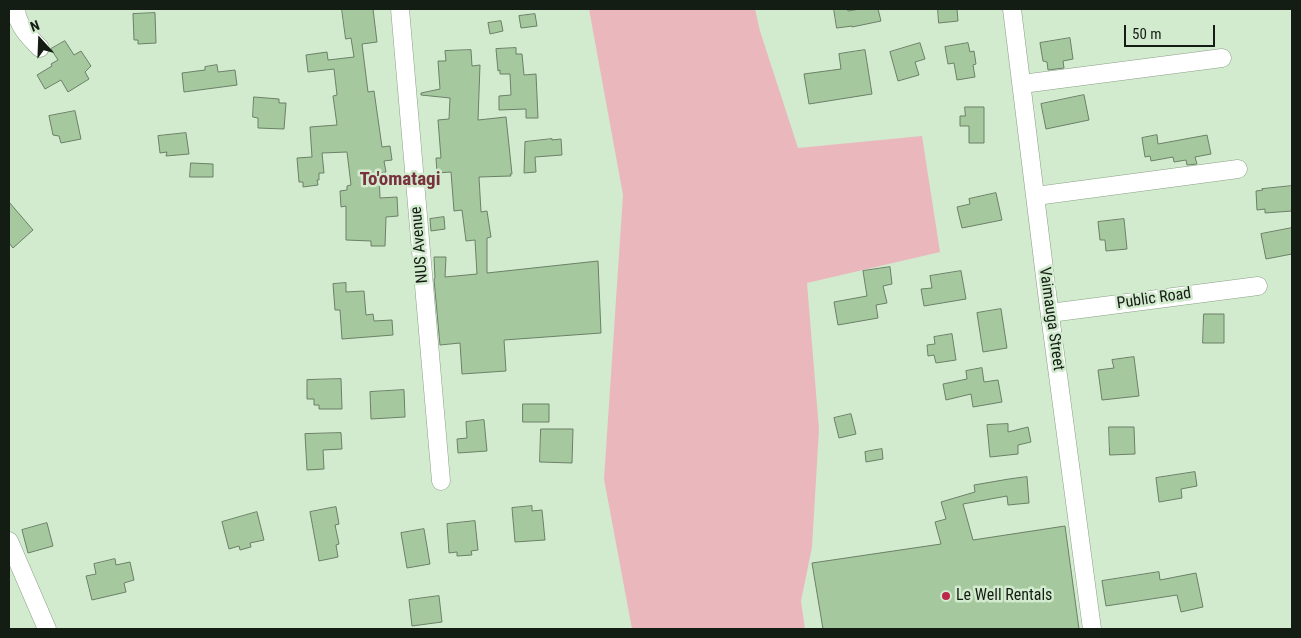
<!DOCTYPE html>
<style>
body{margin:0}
#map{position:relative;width:1301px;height:638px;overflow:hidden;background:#d2eace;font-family:"Roboto Condensed",sans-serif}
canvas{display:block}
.frame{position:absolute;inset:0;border:10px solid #141d13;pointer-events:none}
.north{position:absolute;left:15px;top:15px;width:50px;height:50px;-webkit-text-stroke:4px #d2eace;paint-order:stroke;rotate:340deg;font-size:14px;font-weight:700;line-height:20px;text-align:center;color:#141d13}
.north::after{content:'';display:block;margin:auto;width:18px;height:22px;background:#141d13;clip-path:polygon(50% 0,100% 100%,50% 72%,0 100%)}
.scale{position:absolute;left:1124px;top:25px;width:91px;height:22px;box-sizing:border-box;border:2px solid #141d13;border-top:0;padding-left:6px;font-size:15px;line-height:18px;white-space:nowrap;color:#141d13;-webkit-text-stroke:4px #d2eace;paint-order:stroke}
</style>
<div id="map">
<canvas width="1301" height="638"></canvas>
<div class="frame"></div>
<div class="north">N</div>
<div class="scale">50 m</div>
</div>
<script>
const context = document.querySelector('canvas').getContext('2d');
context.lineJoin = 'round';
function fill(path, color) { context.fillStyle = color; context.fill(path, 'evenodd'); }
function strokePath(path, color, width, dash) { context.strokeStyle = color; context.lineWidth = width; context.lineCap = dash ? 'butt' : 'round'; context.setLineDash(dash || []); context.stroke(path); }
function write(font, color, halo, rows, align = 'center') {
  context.font = font + ' "Roboto Condensed",sans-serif'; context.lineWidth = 5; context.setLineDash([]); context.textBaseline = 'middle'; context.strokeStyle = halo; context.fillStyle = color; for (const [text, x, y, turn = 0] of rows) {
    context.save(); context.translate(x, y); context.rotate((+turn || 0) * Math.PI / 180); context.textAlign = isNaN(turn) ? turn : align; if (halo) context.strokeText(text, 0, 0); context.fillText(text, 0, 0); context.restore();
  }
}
const green = new Path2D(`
 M589,9H755L760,31L798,148L922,136L940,252L807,283L819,429L812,547L801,601L805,629H632L604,479L623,195Z`);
const building = new Path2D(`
 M342,9H373L377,42L362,44L368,92L374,91L382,147L390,146L392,160L384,161L386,172L379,173L380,198L397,197L398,216L386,217L385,246H371V241L346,240V206L341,207L340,191L347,190V186L351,185L347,152L322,153L324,173H319V180H317L318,185L303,187V182H299L297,158L312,157L310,127L337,125L333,96L337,95L334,69L308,72L306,55L327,52L328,60L354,57L351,38L346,39Z
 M834,9H847L848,11L860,9H878L881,21L852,27V26L837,28Z
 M938,9H957L958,21L939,23Z
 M155,13L156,43L138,44V40H134L133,14Z
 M535,14L537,26L521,28L519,16Z
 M501,21L503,31L490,34L488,23Z
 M1070,38L1073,59L1063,61L1064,68L1048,70L1047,62L1043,61L1040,43Z
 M65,41L74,55L81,51L91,66L85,72L89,79L68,92L61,80L45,89L37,75L52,66L51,64L58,60L51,49Z
 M920,43L925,59L915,62L919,75L898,81L890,52Z
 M968,43L970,52L974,51L976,64L973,65L975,77L957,80L954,63L948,64L945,47Z
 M516,48V54H522L524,75L536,74L538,118H526V109L499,110V96L511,95L510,74H500V70L498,71L496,49Z
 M471,50L472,66L480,65L478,120L506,117L512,174H510L511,176L479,177L481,212L487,211L491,237L487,238V273L598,261L601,333L504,340L506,371L462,374L460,343L440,345L434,279L435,278L434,257H446L445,277L477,274L475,240L466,241L462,210L454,211L451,172L437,173L436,158H441L438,120L449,119L450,98L421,95V93L440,89L438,61H446L445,51Z
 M865,50L872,94L809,104L804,74L841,69L839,54Z
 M217,65L218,72L235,70L237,85L184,92L182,73L205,70V67Z
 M1084,95L1089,120L1046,129L1041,104Z
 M254,97L279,99V103H286L284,129L258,128V118L253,117Z
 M965,107H984V143H969V126H960V116H965Z
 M75,111L81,139L61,143L59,136L53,135L49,116Z
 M186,133L189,154L166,156L167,152L160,153L158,136Z
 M1157,135L1158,144L1207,135L1211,154L1195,157L1197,164L1187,165L1186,160L1174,162L1173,157L1151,161L1150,156L1145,157L1142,138Z
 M552,139V140L561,139L562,155L535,157L536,172L524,173L525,142Z
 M191,163L213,164V177H190Z
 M1292,186V211L1265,213V209L1257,210L1256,191L1263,190L1262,189Z
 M996,193L1002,220L962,228L957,207L970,204L969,199Z
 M9,202L33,230L13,248L9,243Z
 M444,217L445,229L431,231L430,219Z
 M1124,219L1127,249L1106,251L1105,240H1100L1098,222Z
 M1292,228V254L1266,259L1261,234Z
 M890,267L892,284L883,286L887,303L876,305L878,318L838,325L834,302L867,296L863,271Z
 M961,271L966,299L924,306L921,289L932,288L930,276Z
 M346,283V292L364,291L366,315L373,314L374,321L392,320L393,335L342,339L340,310H335L333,284Z
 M1001,309L1007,348L983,352L977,313Z
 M1204,314H1224V343H1203Z
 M952,334L956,360L936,363L934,355L928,356L927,345L935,344L934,337Z
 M1134,357L1139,396L1102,400L1098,370L1114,368L1112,360Z
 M982,368L984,382L998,380L1002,402L973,407L971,394L946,400L943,384L967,379L966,371Z
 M341,379L342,409H319V405H314V399H307V380Z
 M404,390L405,417L371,419L370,392Z
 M523,404H549V422H523Z
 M851,414L856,434L839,438L834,418Z
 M484,420L487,451L458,453L457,439L467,438L466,422Z
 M1008,424V432L1028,427L1031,442L1018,445V454L990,457L987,425Z
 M1109,427H1134L1135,454L1110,455Z
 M541,429H573L572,463L540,462Z
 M341,433L342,449L323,450L324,469L307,470L305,434Z
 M882,449L883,459L866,462L865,452Z
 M1195,472L1197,486L1181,489L1182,498L1159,502L1156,478Z
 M1027,477L1029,503L1008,505L1007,496L963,504L973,540L1065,526L1079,629H823L812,563L941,544L935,522L946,519L941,502L975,492L974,485L1009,479Z
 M532,506V511L542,510L545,540L515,542L512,508Z
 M336,507L339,524L335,525L339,544L336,545L338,557L319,561L310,512Z
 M257,512L264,540L250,543L251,547L240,550L239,546L229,549L222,522Z
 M475,521L478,550L471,551L472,555L457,556V552L449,553L447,524Z
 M47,523L53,546L28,553L22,530Z
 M424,529L430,564L407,568L401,533Z
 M115,559L116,565L130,562L134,580L124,583L126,592L92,600L86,576L96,574L94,564Z
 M1159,572L1160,580L1196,573L1203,607L1181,612L1177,595L1106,606L1102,581Z
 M439,596L442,622L412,626L409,600Z`);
const minor = new Path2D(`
 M16,9C17,25 29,37 40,48
 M400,9L441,481
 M1012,9L1047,293L1092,629
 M1022,84L1222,58
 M1036,196L1238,169
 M1050,313L1258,286
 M9,541L47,629`);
const markers = [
 [946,596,5,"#ba294c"]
];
const streetNames = [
 ["NUS Avenue",420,245,-95],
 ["Public Road",1154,299,-8],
 ["Vaimauga Street",1051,319,82]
];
const poiNames = [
 ["Le Well Rentals",956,596]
];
const quarterNames = [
 ["To'omatagi",400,180]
];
fill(green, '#eab8bc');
fill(building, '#a5c89e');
strokePath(building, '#6b8067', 1);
strokePath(minor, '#8aa086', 19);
strokePath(minor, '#fff', 18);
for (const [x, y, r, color] of markers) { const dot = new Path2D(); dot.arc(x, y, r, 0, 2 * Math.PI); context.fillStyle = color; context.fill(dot); strokePath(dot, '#d2eace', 2); }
write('16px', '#141d13', '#d2eace', streetNames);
write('16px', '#141d13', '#d2eace', poiNames, 'left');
write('bold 19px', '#79323d', '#d2eace', quarterNames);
</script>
